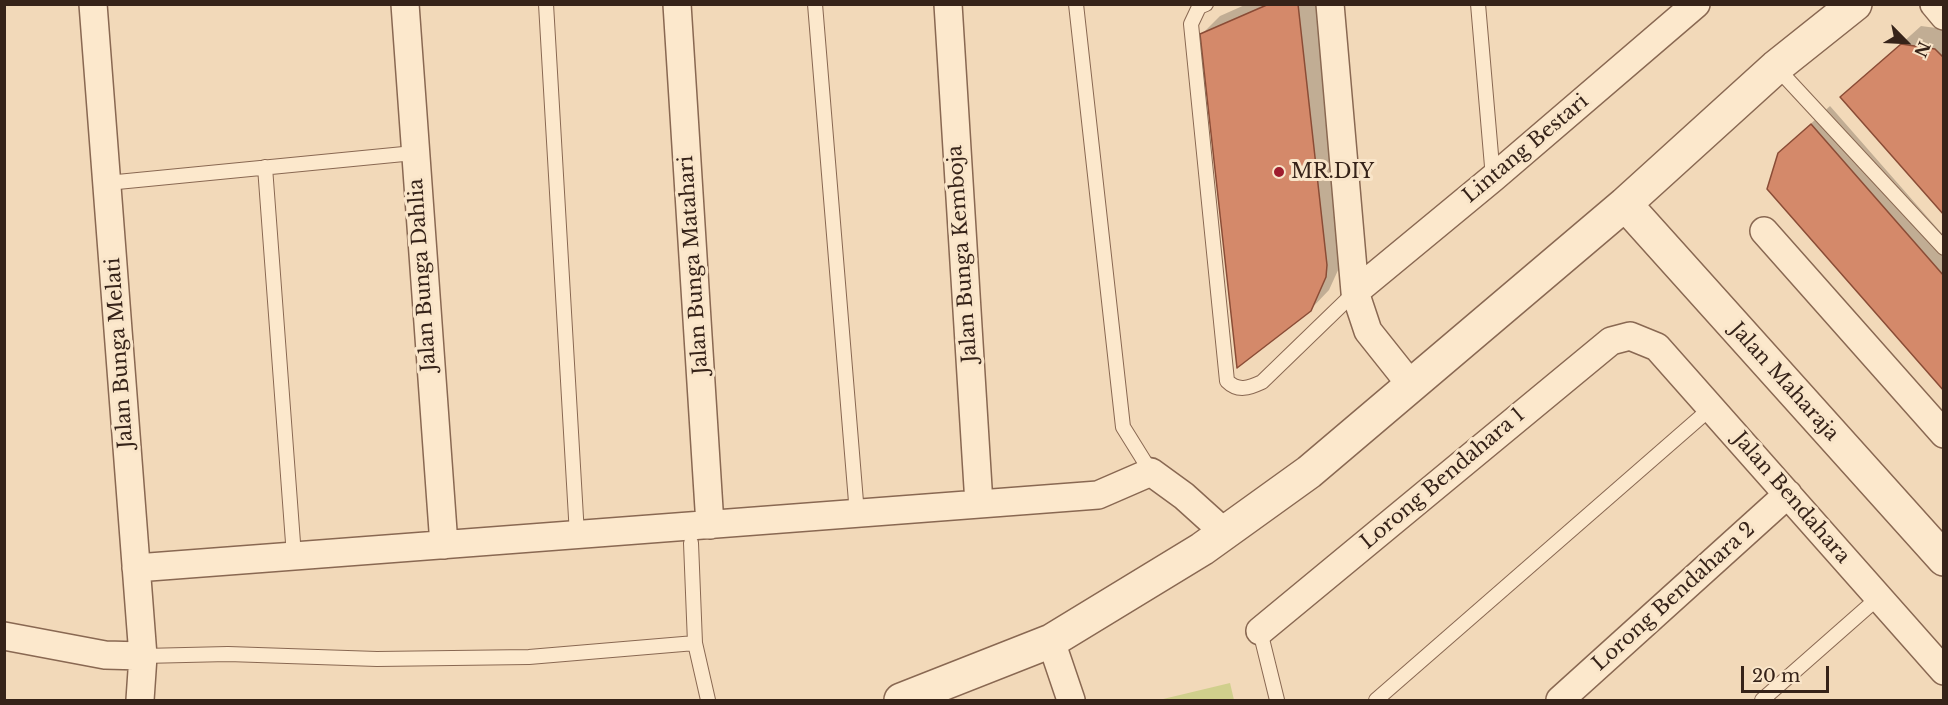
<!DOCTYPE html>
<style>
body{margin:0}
#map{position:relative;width:1948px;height:705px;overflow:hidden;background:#f2d9b9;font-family:"Libre Baskerville",serif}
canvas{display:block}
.frame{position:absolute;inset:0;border:6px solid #362319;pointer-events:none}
.north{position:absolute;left:1876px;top:12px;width:60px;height:60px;-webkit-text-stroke:4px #f9e5c9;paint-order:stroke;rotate:114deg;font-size:16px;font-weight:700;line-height:24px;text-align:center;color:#362319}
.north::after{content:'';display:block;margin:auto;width:21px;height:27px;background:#362319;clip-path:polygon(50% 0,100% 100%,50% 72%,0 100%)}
.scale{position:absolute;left:1741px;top:666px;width:88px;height:27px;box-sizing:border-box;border:3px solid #362319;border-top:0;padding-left:8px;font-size:18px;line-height:21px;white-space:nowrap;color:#362319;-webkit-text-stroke:4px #f9e5c9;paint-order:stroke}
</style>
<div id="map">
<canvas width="1948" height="705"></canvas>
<div class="frame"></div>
<div class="north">N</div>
<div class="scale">20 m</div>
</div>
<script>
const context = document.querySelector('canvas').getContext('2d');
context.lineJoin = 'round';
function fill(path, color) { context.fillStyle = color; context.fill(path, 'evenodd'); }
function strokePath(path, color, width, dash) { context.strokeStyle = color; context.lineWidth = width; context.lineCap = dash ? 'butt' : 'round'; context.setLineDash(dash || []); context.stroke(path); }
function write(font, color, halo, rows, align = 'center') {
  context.font = font + ' "Libre Baskerville",serif'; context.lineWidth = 6; context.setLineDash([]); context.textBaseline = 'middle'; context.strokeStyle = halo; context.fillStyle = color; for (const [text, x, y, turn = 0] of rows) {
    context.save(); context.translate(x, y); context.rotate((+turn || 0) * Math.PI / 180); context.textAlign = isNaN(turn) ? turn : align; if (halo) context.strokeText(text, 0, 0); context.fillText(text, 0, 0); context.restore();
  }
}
const green = new Path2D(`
 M1230,683L1234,700H1159Z`);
const shadow = new Path2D(`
 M1247,4H1319L1344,257L1329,290L1310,310L1201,35L1220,16Z
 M1921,26L1944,29V213L1842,97Z
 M1830,106L1944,236V389L1779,153Z`);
const building = new Path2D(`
 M1269,4H1298L1327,265L1326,277L1311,311L1237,368L1200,34Z
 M1901,44L1935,49L1944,58V215L1840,97Z
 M1811,124L1944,276V391L1767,189L1778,153Z`);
const service = new Path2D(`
 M546,4L577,535
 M815,4L857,514
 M1076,4L1123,427L1151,472
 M1206,4L1199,7L1191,24L1227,381C1238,392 1249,388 1262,382L1355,292
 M1478,4L1493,178
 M1776,67L1944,248
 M265,167L294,556
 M107,183L414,153
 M691,543L695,643L708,700
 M1260,631L1277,700
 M143,656L228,654L377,659L529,657L695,643
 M1376,700L1711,408
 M1762,700L1879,597`);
const minor = new Path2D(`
 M93,4L143,656L140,700
 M405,4L444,545
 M677,4L710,525
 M948,4L979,504
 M1330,4L1355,292L1368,331L1411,385
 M1934,4L1944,16
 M1764,231L1944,434
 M1355,292L1493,178L1696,4
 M136,568L1098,495L1151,472L1184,496L1225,533
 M1260,631L1611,341L1630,336L1657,347L1944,671
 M4,636L105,655L143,656
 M1051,641L1071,700
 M1560,700L1788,494`);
const tertiary = new Path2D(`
 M1625,204L1944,559
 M901,700L1051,641L1202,549L1309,472L1625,204L1776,67L1855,4`);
const markers = [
 [1279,172,6,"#9e1d2e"]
];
const streetNames = [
 ["Lintang Bestari",1526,149,-40],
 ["Jalan Bunga Kemboja",963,254,-94],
 ["Jalan Bunga Matahari",694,265,-94],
 ["Jalan Bunga Dahlia",423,275,-94],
 ["Jalan Bunga Melati",120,353,-94],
 ["Jalan Maharaja",1784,382,48],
 ["Lorong Bendahara 1",1443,479,-40],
 ["Jalan Bendahara",1791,498,49],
 ["Lorong Bendahara 2",1674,597,-42]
];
const poiNames = [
 ["MR.DIY",1291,172]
];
fill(green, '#d0cf8c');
fill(shadow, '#0003');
fill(building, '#d4896a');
strokePath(building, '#8a4c36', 1.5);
strokePath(service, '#896852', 16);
strokePath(minor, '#896852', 30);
strokePath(tertiary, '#896852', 36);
strokePath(service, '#fce8cc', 14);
strokePath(minor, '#fce8cc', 27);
strokePath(tertiary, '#fce8cc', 33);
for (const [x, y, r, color] of markers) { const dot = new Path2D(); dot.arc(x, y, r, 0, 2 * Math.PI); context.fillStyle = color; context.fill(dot); strokePath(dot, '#f9e5c9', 2); }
write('20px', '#362319', '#f9e5c9', streetNames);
write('20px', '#362319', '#f9e5c9', poiNames, 'left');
</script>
